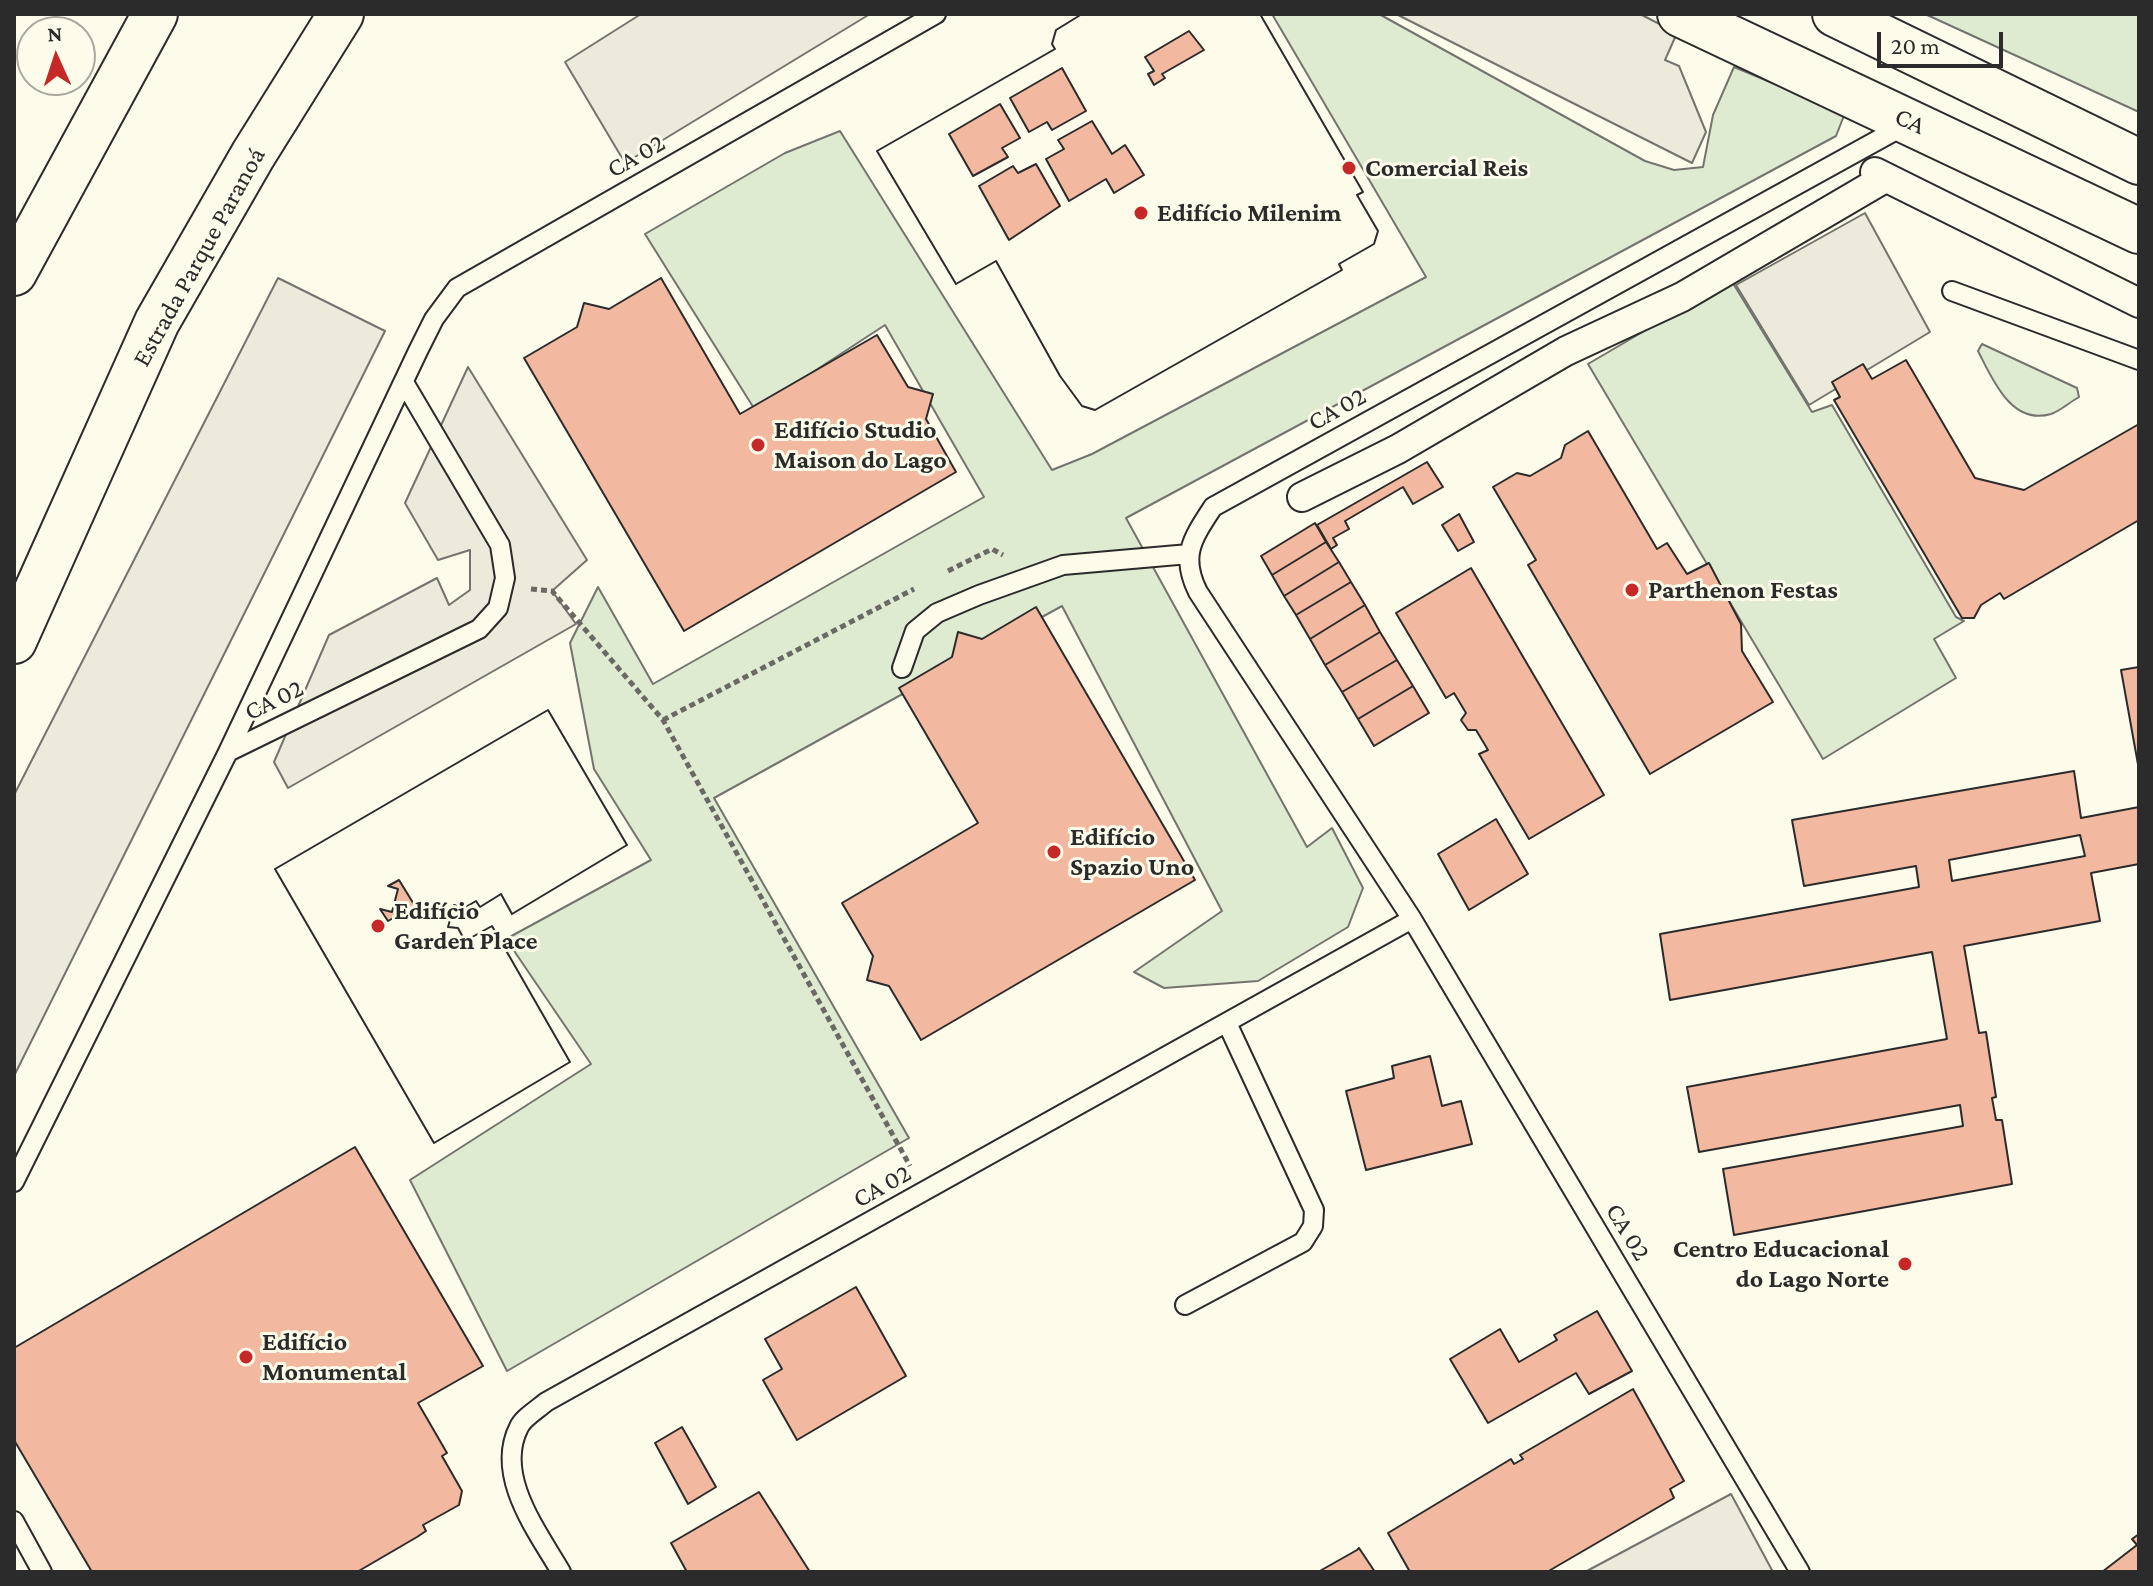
<!DOCTYPE html>
<meta charset="utf-8">
<style>
body{margin:0}
#map{position:relative;width:2153px;height:1586px;overflow:hidden;background:#fdfbea;font-family:"Crimson Pro",serif}
canvas{display:block}
.frame{position:absolute;inset:0;border:16px solid #2b2b2b;pointer-events:none}
.north{position:absolute;left:16px;top:16px;width:80px;height:80px;box-sizing:border-box;background:#fdfbea;border:2px solid #a9a89e;border-radius:50%;rotate:357deg;font-size:22px;font-weight:700;line-height:32px;text-align:center;color:#2b2b2b}
.north::after{content:'';display:block;margin:auto;width:28px;height:36px;background:#c62828;clip-path:polygon(50% 0,100% 100%,50% 72%,0 100%)}
.scale{position:absolute;left:1877px;top:32px;width:126px;height:36px;box-sizing:border-box;border:4px solid #2b2b2b;border-top:0;padding-left:10px;font-size:24px;line-height:28px;white-space:nowrap;color:#2b2b2b;-webkit-text-stroke:6px #fdfbea;paint-order:stroke}
</style>
<div id="map">
<canvas width="2153" height="1586"></canvas>
<div class="frame"></div>
<div class="north">N</div>
<div class="scale">20 m</div>
</div>
<script>
const context = document.querySelector('canvas').getContext('2d');
context.lineJoin = 'round';
function fill(path, color) { context.fillStyle = color; context.fill(path, 'evenodd'); }
function strokePath(path, color, width, dash) { context.strokeStyle = color; context.lineWidth = width; context.lineCap = dash ? 'butt' : 'round'; context.setLineDash(dash || []); context.stroke(path); }
function write(font, color, halo, rows, align = 'center') {
  context.font = font + ' "Crimson Pro",serif'; context.lineWidth = 6; context.setLineDash([]); context.textBaseline = 'middle'; context.strokeStyle = halo; context.fillStyle = color; for (const [text, x, y, turn = 0] of rows) {
    context.save(); context.translate(x, y); context.rotate((+turn || 0) * Math.PI / 180); context.textAlign = isNaN(turn) ? turn : align; if (halo) context.strokeText(text, 0, 0); context.fillText(text, 0, 0); context.restore();
  }
}
const green = new Path2D(`
 M1272,14H1379L1645,161L1674,170L1703,167L1713,115L1734,67L1845,113L1836,136L1126,518L1307,847L1332,828L1363,888L1348,927L1258,981L1164,988L1134,972L1222,911L1062,606L714,798L909,1138L507,1371L410,1180L591,1064L506,939L651,860L594,769L570,643L598,587L653,684L984,497L885,325L755,410L645,234L785,153L840,131L1052,470L1092,454L1426,277Z
 M1925,14H2139V112Z
 M1731,280L1812,412L1832,405L1956,617L1964,621L1934,639L1956,678L1823,759L1588,364Z
 M1982,344L2077,388L2079,397C2070,402 2060,411 2051,414C2011,426 1992,378 1978,351Z`);
const parking = new Path2D(`
 M641,14H870L625,163L565,62Z
 M1396,14H1640L1677,33L1665,60L1679,66L1706,132L1692,163Z
 M1865,213L1930,332L1809,405L1736,285Z
 M278,278L385,331L14,1076V795Z
 M468,367L587,560L552,591L576,624L288,788L274,762L329,635L437,578L449,605L470,590V550L438,560L405,503Z
 M1731,1494L1773,1572H1585Z`);
const building = new Path2D(`
 M1082,14H1260L1363,192L1357,195L1378,231L1374,244L1339,264L1342,270L1095,410L1082,406L1060,376L996,261L956,284L877,151L1055,49L1052,44L1056,30ZM1189,31L1204,50L1162,74L1165,78L1154,85L1148,74L1154,71L1145,57ZM1062,68L1086,111L1052,130L1047,122L1029,132L1010,98ZM1000,104L1020,138L1002,148L1008,157L973,176L949,134ZM1092,121L1112,154L1125,145L1144,175L1114,193L1106,179L1069,201L1046,159L1064,149L1058,140ZM1036,164L1060,206L1009,240L979,186L1013,166L1018,173Z
 M1082,14H1260L1363,192L1357,195L1378,231L1374,244L1339,264L1342,270L1095,410L1082,406L1060,376L996,261L956,284L877,151L1055,49L1052,44L1056,30Z
 M661,278L740,414L877,335L908,387L933,394L926,419L956,472L684,631L524,358L577,327L584,303L609,309Z
 M1906,360L1975,478L2024,490L2139,424V520L2004,599L2000,593L1981,605L1974,618H1962L1834,400L1840,397L1832,382L1863,364L1872,379Z
 M1588,431L1657,549L1667,543L1687,574L1709,563L1741,624L1742,651L1773,702L1650,774L1528,565L1536,560L1493,487L1517,473L1530,476L1561,458L1565,445Z
 M1427,462L1443,487L1413,504L1403,487L1345,521L1349,529L1333,538L1337,545L1331,549L1317,525Z
 M1459,514L1474,542L1458,551L1442,525Z
 M1315,523L1326,542L1272,575L1261,556Z
 M1326,542L1339,562L1284,596L1272,575Z
 M1339,562L1351,582L1296,615L1284,596Z
 M1471,568L1604,795L1529,839L1479,754L1488,750L1476,730H1468L1461,720L1466,713L1454,693L1446,698L1396,613Z
 M1351,582L1365,605L1310,639L1296,615Z
 M1365,605L1380,632L1325,665L1310,639Z
 M1036,607L1195,880L921,1040L889,986L867,980L873,956L842,903L978,823L899,688L952,657L958,632L982,639Z
 M1380,632L1397,660L1342,692L1325,665Z
 M1397,660L1413,686L1358,719L1342,692Z
 M2139,667V770L2121,670Z
 M1413,686L1429,713L1374,746L1358,719Z
 M548,710L627,845L512,914L501,894L480,907L476,901L464,908L454,905L448,927L458,928L465,941L492,926L570,1062L434,1143L275,869ZM399,880L415,906L388,921L380,909L392,912L398,889L388,886Z
 M548,710L627,845L512,914L501,894L480,907L476,901L464,908L454,905L448,927L458,928L465,941L492,926L570,1062L434,1143L275,869Z
 M2074,771L2081,818L2139,807V864L2091,873L2100,921L1964,946L1979,1033L1986,1032L1996,1097L1992,1098L1996,1120H2002L2012,1184L1734,1235L1723,1169L1963,1126L1960,1105L1699,1152L1687,1087L1947,1039L1932,952L1670,1000L1660,934L1919,887L1916,866L1804,886L1792,820ZM2080,835L2085,856L1952,881L1949,860Z
 M1496,819L1528,874L1469,910L1438,854Z
 M1430,1056L1442,1106L1461,1101L1472,1144L1366,1170L1346,1091L1394,1078L1392,1066Z
 M355,1147L483,1366L418,1403L447,1453L442,1456L462,1491L459,1505L423,1525L426,1531L417,1537L357,1572H92L14,1440V1348Z
 M856,1287L906,1376L797,1440L763,1380L782,1369L765,1339Z
 M1597,1311L1632,1371L1589,1394L1576,1373L1488,1423L1450,1359L1500,1329L1519,1362L1557,1340L1554,1335Z
 M1633,1389L1684,1481L1670,1489L1674,1498L1547,1572H1410L1388,1533L1511,1459L1514,1464L1523,1459L1520,1455Z
 M682,1427L716,1487L688,1504L655,1443Z
 M759,1492L810,1572H687L671,1543Z
 M2139,1534V1572H2102L2137,1545L2132,1539Z
 M1359,1548L1375,1572H1318L1357,1550Z`);
const path = new Path2D(`
 M948,571L992,549L1003,555
 M531,589L552,591L663,720L910,1166
 M663,720L914,589`);
const service = new Path2D(`
 M1952,291L2139,360
 M902,668L915,631L937,613L979,595L1063,565L1189,554
 M228,752L479,629L498,608L505,578L500,545L405,384
 M14,1182L228,752L418,351L434,319L457,288L936,14
 M1185,1305L1303,1242L1313,1226L1314,1210L1227,1023
 M14,1521L42,1572
 M561,1572C538,1532 494,1476 519,1427C523,1418 538,1409 546,1402L1412,919
 M1800,1572L1412,919L1198,592C1180,556 1192,539 1213,507L1907,124`);
const pedestrian = new Path2D(`
 M1875,172L2139,303
 M1302,497L1398,449L1566,351L1682,297L1885,178`);
const tertiary = new Path2D(`
 M1680,14L2139,231
 M1835,14L2139,162`);
const primary = new Path2D(`
 M14,273L155,14
 M14,641L157,322L253,155L341,14`);
const markers = [
 [1349,168,8,"#c62828"],
 [1141,213,8,"#c62828"],
 [758,445,8,"#c62828"],
 [1632,590,8,"#c62828"],
 [1054,852,8,"#c62828"],
 [378,926,8,"#c62828"],
 [1905,1264,8,"#c62828"],
 [246,1357,8,"#c62828"]
];
const streetNames = [
 ["CA",1910,121,25],
 ["CA 02",636,156,-30],
 ["Estrada Parque Paranoá",199,257,-61],
 ["CA 02",1337,409,-29],
 ["CA 02",274,700,-26],
 ["CA 02",882,1186,-29],
 ["CA 02",1628,1232,59]
];
const poiNames = [
 ["Comercial Reis",1365,168],
 ["Edifício Milenim",1157,213],
 ["Edifício Studio",774,430],
 ["Maison do Lago",774,460],
 ["Parthenon Festas",1648,590],
 ["Edifício",1070,837],
 ["Spazio Uno",1070,867],
 ["Edifício",394,911],
 ["Garden Place",394,941],
 ["Centro Educacional",1889,1249,"right"],
 ["do Lago Norte",1889,1279,"right"],
 ["Edifício",262,1342],
 ["Monumental",262,1372]
];
fill(green, '#deebd1');
strokePath(green, '#74746e', 2);
fill(parking, '#eceadb');
strokePath(parking, '#74746e', 2);
fill(building, '#f2b8a0');
strokePath(building, '#2b2b2b', 2);
strokePath(service, '#2b2b2b', 22);
strokePath(pedestrian, '#2b2b2b', 32);
strokePath(tertiary, '#2b2b2b', 48);
strokePath(primary, '#2b2b2b', 48);
strokePath(path, '#6a6964', 5, [6, 4]);
strokePath(service, '#fdfbea', 18);
strokePath(pedestrian, '#fdfbea', 28);
strokePath(tertiary, '#fdfbea', 44);
strokePath(primary, '#fdfbea', 44);
for (const [x, y, r, color] of markers) { const dot = new Path2D(); dot.arc(x, y, r, 0, 2 * Math.PI); context.fillStyle = color; context.fill(dot); strokePath(dot, '#fdfbea', 3); }
write('26px', '#2b2b2b', '#fdfbea', streetNames);
write('bold 26px', '#2b2b2b', '#fdfbea', poiNames, 'left');
</script>
